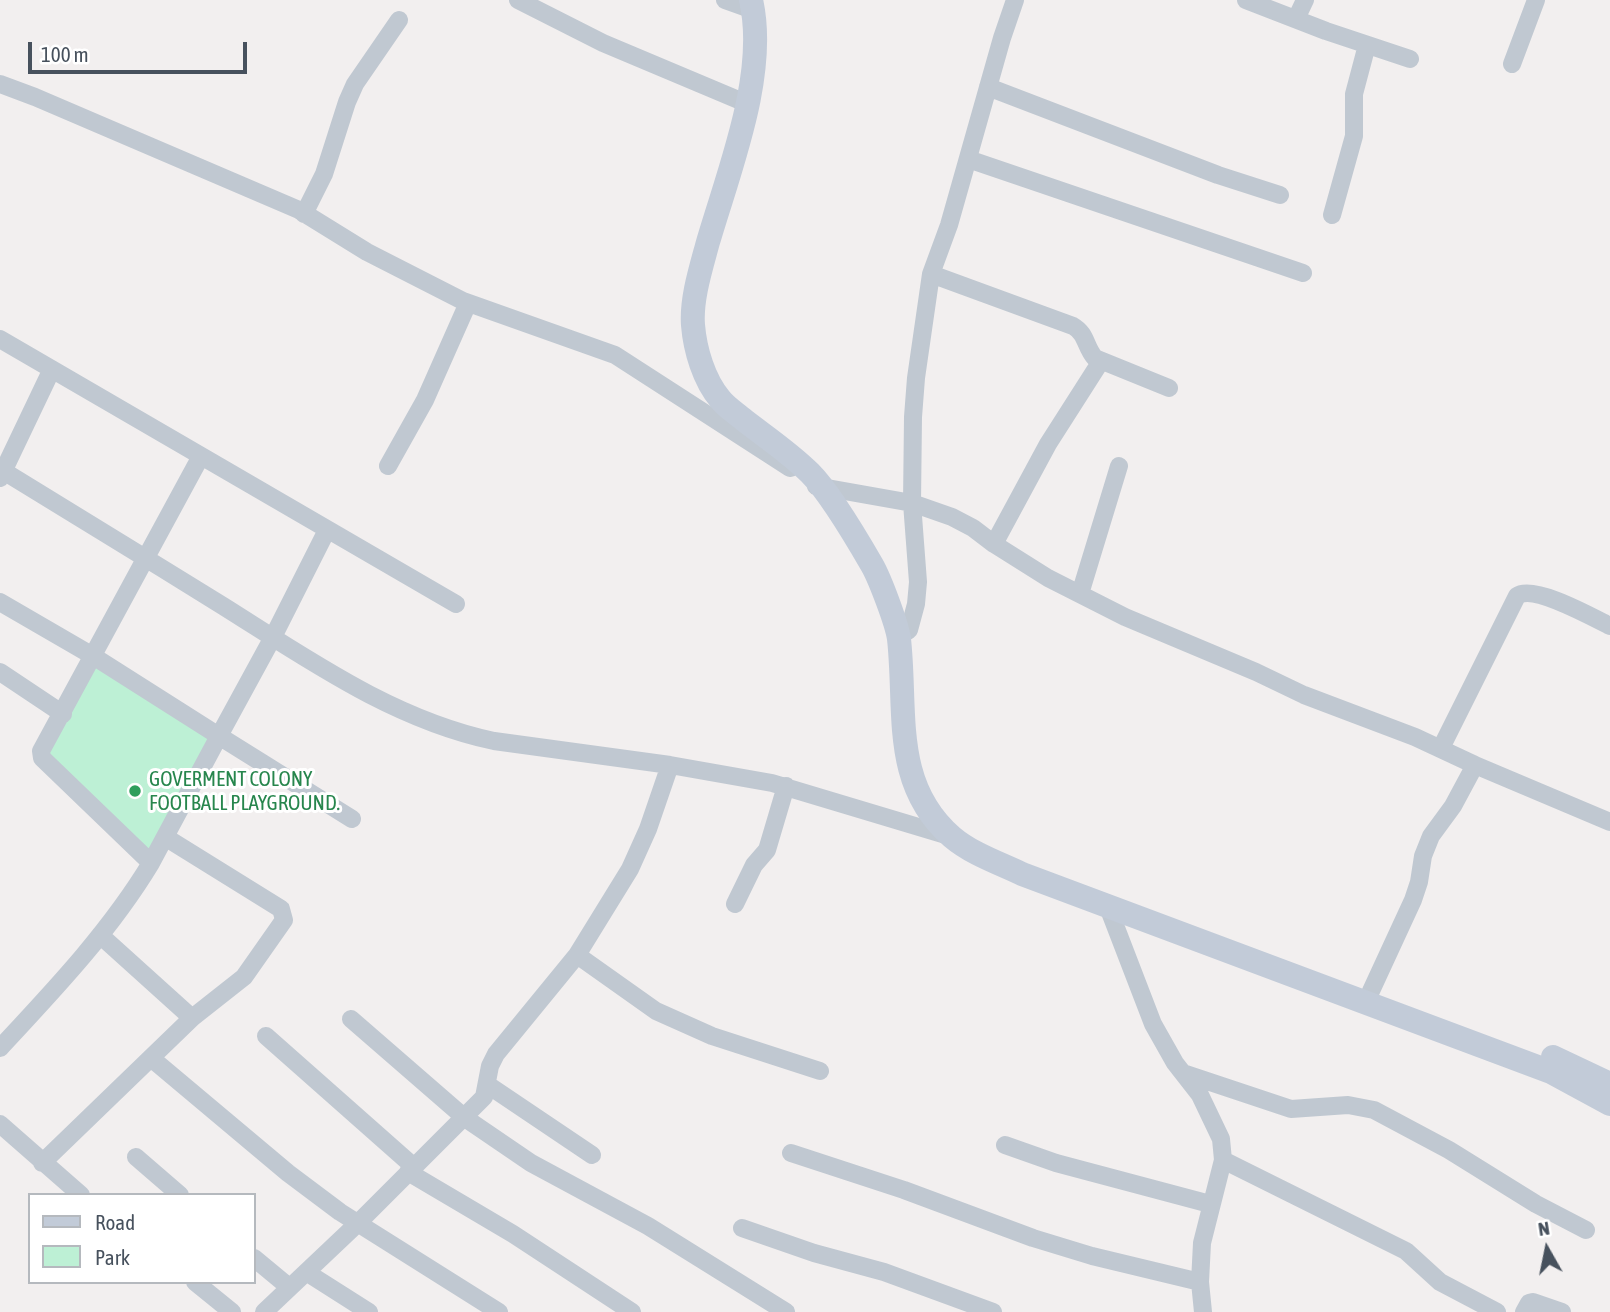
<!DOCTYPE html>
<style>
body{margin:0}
#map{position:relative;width:1610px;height:1312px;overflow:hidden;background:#f2efef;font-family:"Asap Condensed",sans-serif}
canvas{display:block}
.legend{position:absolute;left:28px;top:1193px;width:228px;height:91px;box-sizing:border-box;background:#fff;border:2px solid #b5b9be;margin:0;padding:9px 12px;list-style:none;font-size:21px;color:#47515d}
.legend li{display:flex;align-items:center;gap:14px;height:35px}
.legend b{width:35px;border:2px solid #b5b9be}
.north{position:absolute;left:1512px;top:1214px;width:70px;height:70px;-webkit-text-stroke:5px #fff;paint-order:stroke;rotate:351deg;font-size:19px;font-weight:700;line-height:28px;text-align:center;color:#47515d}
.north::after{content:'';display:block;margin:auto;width:24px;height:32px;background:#47515d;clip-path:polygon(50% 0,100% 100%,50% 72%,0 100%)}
.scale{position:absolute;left:28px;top:42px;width:219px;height:32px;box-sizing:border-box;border:4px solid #47515d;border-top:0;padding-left:9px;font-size:21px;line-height:24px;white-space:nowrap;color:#47515d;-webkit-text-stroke:5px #fff;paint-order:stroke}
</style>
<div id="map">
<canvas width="1610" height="1312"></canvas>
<ul class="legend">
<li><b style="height:9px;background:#c2cbd8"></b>Road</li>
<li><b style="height:19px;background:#bdf0d5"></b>Park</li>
</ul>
<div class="north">N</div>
<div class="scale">100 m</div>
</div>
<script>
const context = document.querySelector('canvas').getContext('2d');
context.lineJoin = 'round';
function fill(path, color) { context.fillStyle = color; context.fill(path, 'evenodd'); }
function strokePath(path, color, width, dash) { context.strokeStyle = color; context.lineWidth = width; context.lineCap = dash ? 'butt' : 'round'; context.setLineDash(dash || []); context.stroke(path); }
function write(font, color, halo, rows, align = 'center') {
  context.font = font + ' "Asap Condensed",sans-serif'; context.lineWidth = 6; context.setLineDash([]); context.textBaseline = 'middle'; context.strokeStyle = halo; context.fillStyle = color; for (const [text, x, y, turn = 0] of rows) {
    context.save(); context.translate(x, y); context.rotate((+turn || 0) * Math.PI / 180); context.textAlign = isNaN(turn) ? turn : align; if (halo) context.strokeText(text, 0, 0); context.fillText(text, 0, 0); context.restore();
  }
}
const green = new Path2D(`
 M93,661L214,739L150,859L45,752Z`);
const minor = new Path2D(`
 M518,0L603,43L748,104
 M725,0L753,10
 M1246,0L1326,31L1410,59
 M1296,19L1305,0
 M1512,64L1536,0
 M0,84L35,97L299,210L367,252L463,301L615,355L790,468
 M988,87L1218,175L1280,195
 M968,159L1303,273
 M304,214L324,174L347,102L355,84L399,20
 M1332,215L1354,136V94L1367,45
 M931,274L1073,326C1087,334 1085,347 1095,358L1169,388
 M0,339L456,604
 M201,456L41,751L42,758L151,863L219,736L352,819
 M388,466L425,400L468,303
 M0,469C75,515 149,560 223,606C309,660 394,720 494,741L670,765L772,783L952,837
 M0,478L52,369
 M816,486L912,503L952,517L973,528L994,544L1048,578L1125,617L1256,672L1304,695L1415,737L1475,765L1610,822
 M994,544L1048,444L1101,361
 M1080,594L1119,466
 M0,602L93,656L219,736L273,637L327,530
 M899,636L909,630L916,604L918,582L912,503L913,417L916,378L931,274L949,225L1002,38L1015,0
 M0,672L63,714
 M1441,748L1517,596C1533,584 1592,617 1610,626
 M735,904L754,865L767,850L786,786
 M1108,907L1153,1024L1175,1063L1200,1095L1221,1139L1223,1160L1202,1243L1200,1282L1203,1312
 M100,935L192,1018
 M577,955L656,1011L712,1036L820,1071
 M1371,991L1413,900L1419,882L1423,856L1431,836L1453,806L1475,765
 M351,1019L465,1118L531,1163L648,1226L786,1312
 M266,1036L413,1166
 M0,1048C54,990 110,931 151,863
 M151,1058L288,1173L340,1212L499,1312
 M1183,1073L1291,1109L1348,1105L1374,1110L1449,1150L1536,1204L1586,1230
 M488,1085L592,1155
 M0,1124L81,1195
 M1005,1145L1056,1163L1210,1204
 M791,1153L904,1190L1033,1238L1092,1256L1200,1282
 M136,1157L180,1195
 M1223,1160L1406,1251L1440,1282L1497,1312
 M42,1163L192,1018L244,977L284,920L281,909L165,837
 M408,1172L513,1234L632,1312
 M742,1228L814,1253L884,1272L993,1312
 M254,1258L289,1287
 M306,1272L369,1312
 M195,1282L232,1312
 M264,1312L357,1224L484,1097L490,1066L496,1054L577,955L630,869L648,829L670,765
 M1524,1312L1529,1303L1533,1302L1562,1312`);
const secondary = new Path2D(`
 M751,0C768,74 729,170 708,242C701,268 691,299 693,325C695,350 704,380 720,399C726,407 736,413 744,420C766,437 790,453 810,473C830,493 857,539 872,565C880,579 897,624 899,639C907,711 891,784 952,837C972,854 999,863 1022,874L1551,1072L1610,1104
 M1553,1057L1610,1084`);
const markers = [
 [135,791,7,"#2e9e5b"]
];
const leisureNames = [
 ["GOVERMENT COLONY",149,779],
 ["FOOTBALL PLAYGROUND.",149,803]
];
fill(green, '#bdf0d5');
strokePath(minor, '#c0c8d1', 18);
strokePath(secondary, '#c2cbd8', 24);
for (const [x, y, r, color] of markers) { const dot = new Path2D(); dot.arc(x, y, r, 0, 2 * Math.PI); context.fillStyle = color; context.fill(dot); strokePath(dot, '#fff', 2.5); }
write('21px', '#27864d', '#fff', leisureNames, 'left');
</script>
